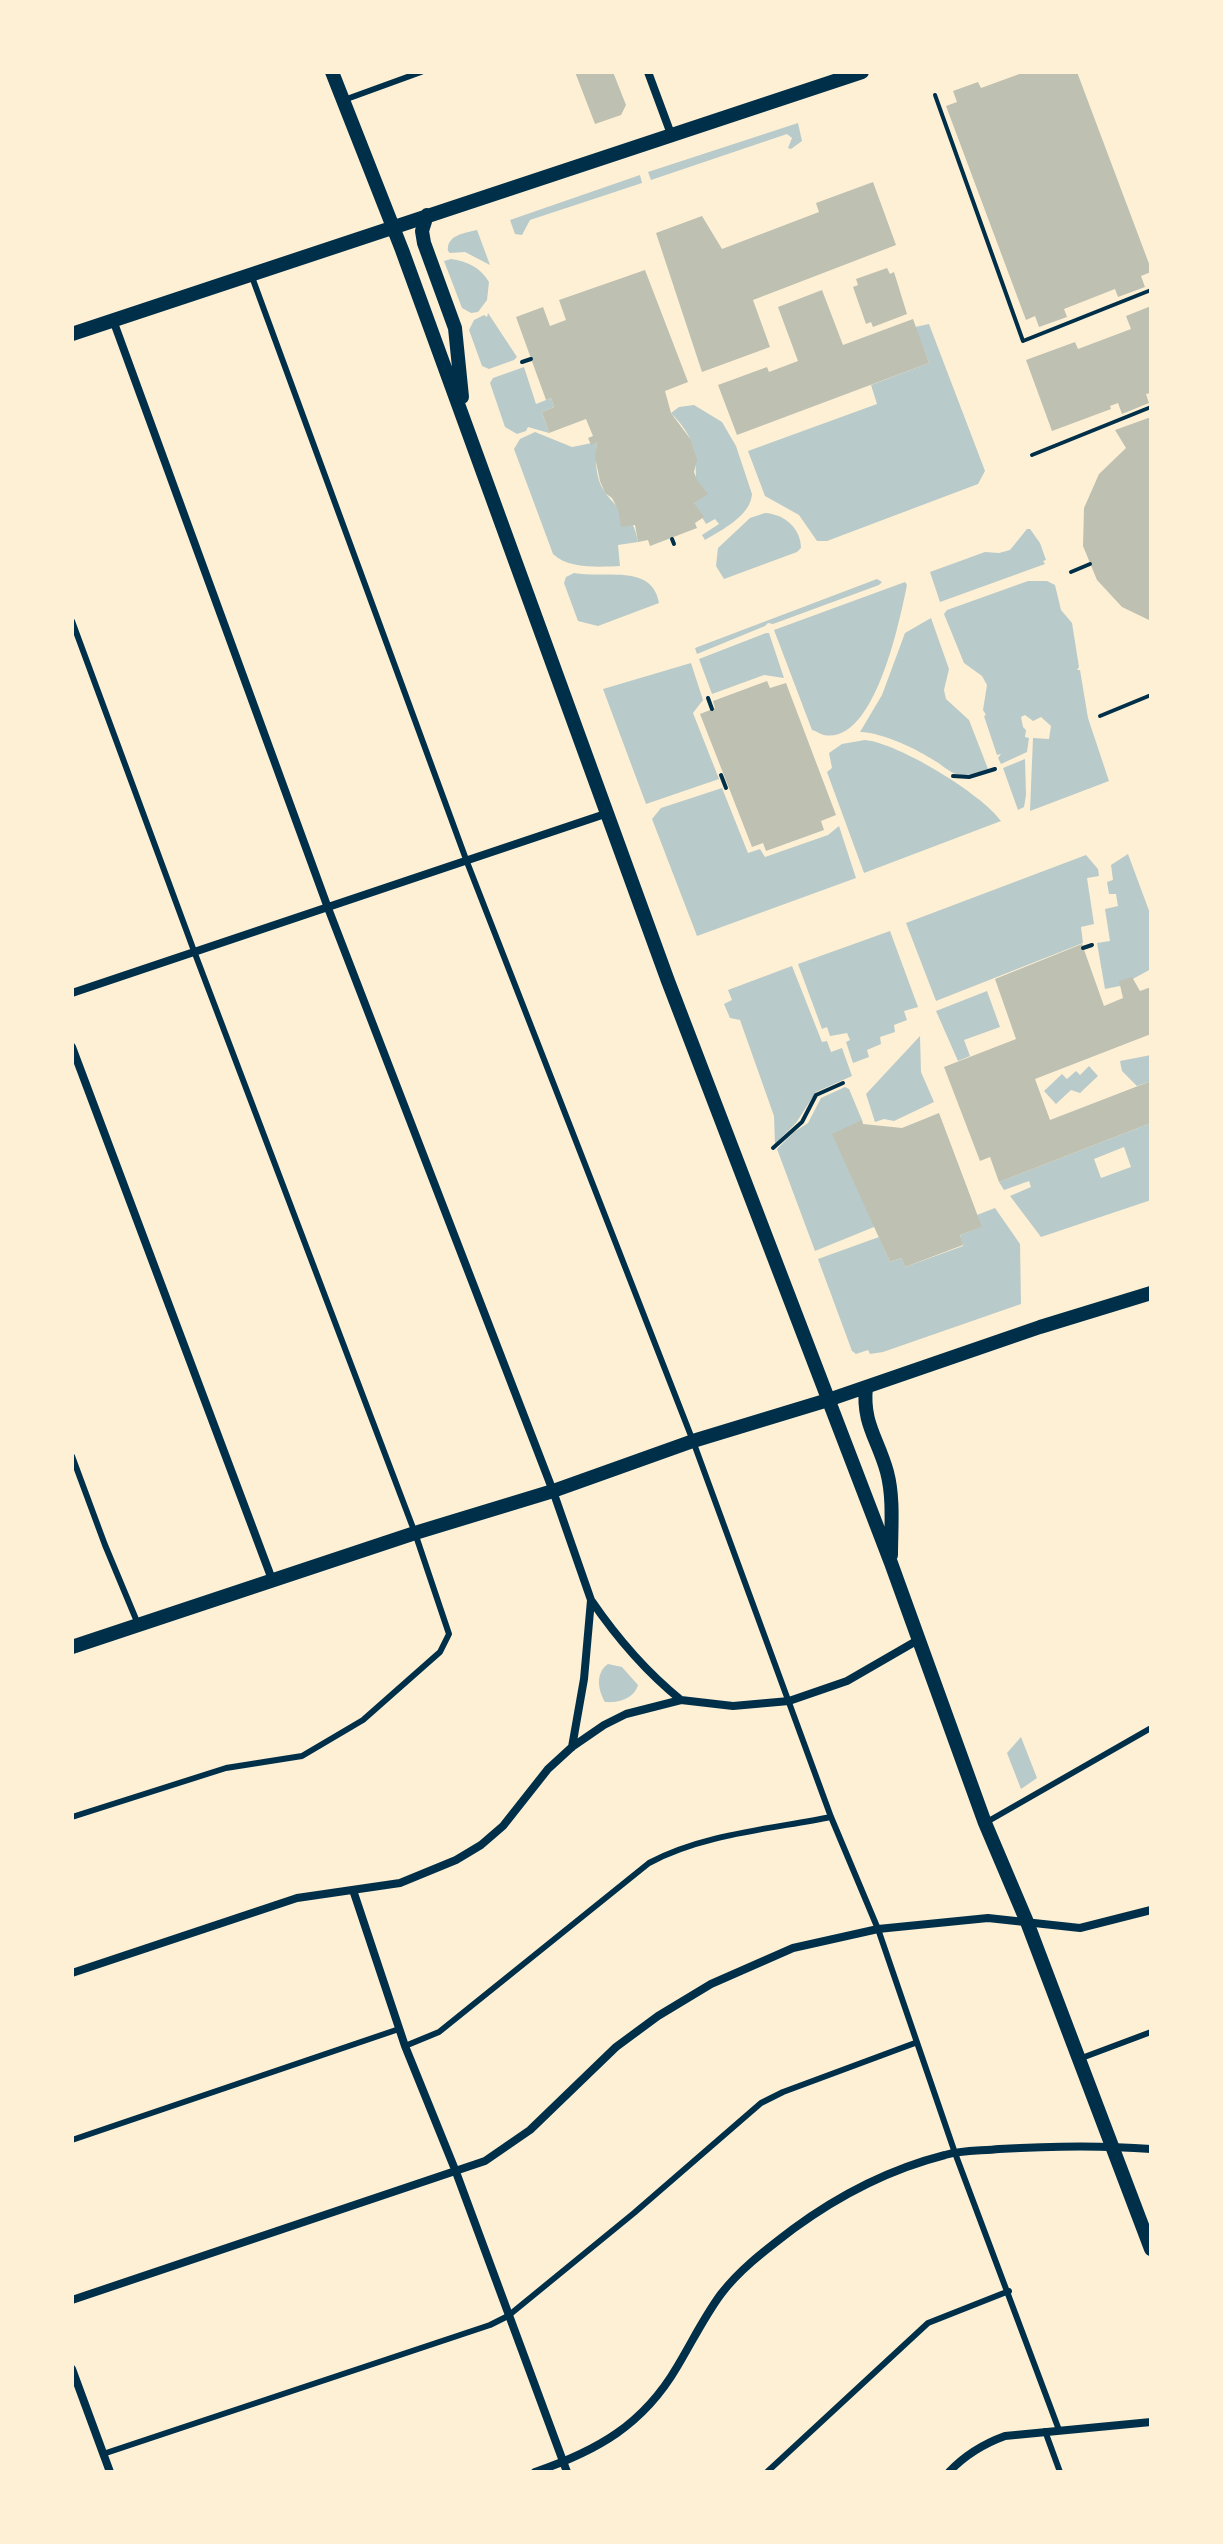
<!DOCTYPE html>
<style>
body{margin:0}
#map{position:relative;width:1223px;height:2544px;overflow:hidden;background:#fdf0d5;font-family:Jost,sans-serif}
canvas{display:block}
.frame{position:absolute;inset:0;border:74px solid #fdf0d5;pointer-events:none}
</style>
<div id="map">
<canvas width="1223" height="2544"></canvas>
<div class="frame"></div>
</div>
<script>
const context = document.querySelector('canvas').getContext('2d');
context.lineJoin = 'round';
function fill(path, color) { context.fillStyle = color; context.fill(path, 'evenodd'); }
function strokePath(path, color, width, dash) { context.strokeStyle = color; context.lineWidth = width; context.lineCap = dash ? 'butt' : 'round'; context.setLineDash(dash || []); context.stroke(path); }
const green = new Path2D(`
 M798,123L802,141L791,149L788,148L792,138L787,134L651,180L648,172Z
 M640,175L642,183L530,220L522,235L515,234L510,220Z
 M477,230L490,265L465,252L450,253L448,251C446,235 465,233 477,230Z
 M451,259C467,261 481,268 489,282L487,300L478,312L471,313L462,308L444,261Z
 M488,313L517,357L514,360L489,369L482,366L469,330L474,320L484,315L487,317Z
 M929,324L985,471L978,484L827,541H817L799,515L765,496L748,451L877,404L871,385L929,363L915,327Z
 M524,367L536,404L551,398L554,407L542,412L549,433L528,427L526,431L517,434L505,427L490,383L493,378Z
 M694,405L722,422L736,446L752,494C751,515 722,530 705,540L702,535L719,524L715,519L706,524C703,518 695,508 694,502C693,496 697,488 696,482C696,451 695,438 671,413L679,407Z
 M535,432L572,447L597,442C595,458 595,477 604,491C619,513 633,512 638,542L618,545L620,566C600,567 568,569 553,554L514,449L520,439Z
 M765,513C784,514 801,528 801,548L797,552L724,579L716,566L718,548L750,518Z
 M1027,529H1030L1040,543L1046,560L1043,561L1045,564L940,602L930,572L985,552L999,553L1010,550Z
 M574,573C605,579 652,563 659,603L598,626L578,621L564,583L566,577Z
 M877,579L882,582L879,585L773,624L768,623L765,626L697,654L695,648Z
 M1028,581H1047L1055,585L1061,610L1072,623L1079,667L1077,670H1080L1088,718L1109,781L1030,811L1033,738L1049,739L1051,726L1041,717L1033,721L1025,715L1021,717L1023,727L1026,730L1025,737L1029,738L1027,752L1001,764L998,758L1001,754L997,755L984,716L986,715L983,710L987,685L982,676L964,663L944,614L947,610Z
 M905,582L907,585C900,619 875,745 824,735C820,734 816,731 812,730L774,630Z
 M931,618L949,669L944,690L946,699L969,720L988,769C978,772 966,777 956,774C949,772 941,764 935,761C918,750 885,733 860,732L882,695L905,633Z
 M766,633H769L784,678L764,675L712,694L699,659Z
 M691,663L703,700L693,713L719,779L646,804L603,689Z
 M865,740C898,743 982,794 1001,821L864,873L827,772L832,768L829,753L842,744Z
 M1025,759L1026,795L1024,807L1018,810L1003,768Z
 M722,788L748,853L760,849L765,857L828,835L839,826L856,878L697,936L652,819L661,808Z
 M1128,854L1151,916V969L1120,986L1105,989L1097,943L1110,941L1105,909L1118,906L1116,894H1109L1107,882L1113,880L1111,865Z
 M1086,855L1098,869L1099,876L1087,878L1094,924L1081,927L1083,943L936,1001L906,923Z
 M890,931L918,1007L904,1011L907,1020L894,1025L895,1032L880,1037L881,1044L867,1050L869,1057L853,1063L846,1042L850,1040L847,1033L830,1036L827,1027L822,1029L798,964Z
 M792,966L822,1042L827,1041L831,1052L842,1048L852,1076L816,1092L796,1123L775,1144L774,1116L740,1020L730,1018L724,1004L732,1000L728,990Z
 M987,991L1000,1027L964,1040L970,1056L958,1061L936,1011Z
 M920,1036L921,1072L934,1102L894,1121L884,1119L875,1122L866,1094Z
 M1151,1055V1081L1137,1086L1122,1071L1120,1061Z
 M1089,1066L1098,1076L1080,1093L1071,1090L1056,1104L1044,1091L1062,1074L1067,1079L1076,1071L1080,1075Z
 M845,1087L849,1089L862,1120L874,1227L815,1251L777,1149L794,1132L808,1123L821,1098Z
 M1151,1123V1200L1041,1237L1010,1196L1031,1187L1029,1181L1004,1190L999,1182ZM1124,1147L1131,1167L1101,1178L1094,1159Z
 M995,1208L1020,1244L1021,1304L883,1352L870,1354L868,1350L856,1354L852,1351L818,1259L879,1237L890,1262L901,1258L905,1267L963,1246L960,1235L981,1227L977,1215Z
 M608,1664L622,1667L638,1685C634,1699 618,1703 605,1702C598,1690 595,1673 608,1664Z
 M1021,1737L1037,1778L1021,1789L1007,1753Z`);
const building = new Path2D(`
 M575,72H613L626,105L621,115L595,124Z
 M1025,72H1077L1151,269V272L1141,276L1145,287L1118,297L1115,289L1064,309L1067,317L1039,327L1035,316L1026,320L946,106L957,102L953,91L978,82L981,88Z
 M873,182L896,245L753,300L770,347L702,372L656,233L702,216L722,249L819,212L816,203Z
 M887,268L890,274L894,272L907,314L873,327L871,322L866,324L853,287L858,285L856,279Z
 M645,270L688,382L665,391L671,413L691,440L697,460L694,472L697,480L708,494L694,503L704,517L695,523L697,528L650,546L648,540L638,542L635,525L621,527L618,509L612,498L605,493L600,481L595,457L597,442L591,445L588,438L593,436L586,419L549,433L542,412L554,407L551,398L546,400L516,317L543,307L550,326L566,320L559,300Z
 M822,290L843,345L913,319L929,363L737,435L718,385L767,367L769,372L798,361L778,307Z
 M1151,306V393L1146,394L1149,403L1122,414L1118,403L1110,406L1111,409L1052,431L1026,360L1075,342L1078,349L1131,329L1126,316Z
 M1151,417V621L1122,607L1097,580L1083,546L1084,508L1099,474L1126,448L1115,430Z
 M767,681L770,688L786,683L836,815L821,821L824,830L766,851L763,843L752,847L700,714L715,708L713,701Z
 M1082,944L1104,1006L1123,998L1119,981L1132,977L1140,991L1151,987V1034L1035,1079L1050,1120L1151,1081V1123L999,1182L990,1157L980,1161L944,1067L1016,1039L995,979Z
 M939,1113L982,1227L960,1235L963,1245L905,1267L901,1258L890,1262L832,1134L862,1120L863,1124L902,1128Z`);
const path = new Path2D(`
 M935,95L1023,341L1151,290
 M522,362L531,359
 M1032,455L1151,407
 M672,539L674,544
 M1071,572L1090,564
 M708,698L712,709
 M1100,716L1151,695
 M721,775L726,788
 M953,776L969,777L995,769
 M1083,948L1092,945
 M773,1148L802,1122L816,1095L843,1083`);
const service = new Path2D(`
 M344,100L421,72
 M252,277L467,862L693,1441L831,1817L878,1929L955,2153L1059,2430
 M72,621L194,951L415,1533L449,1634L440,1652L363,1720L302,1756L226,1768L72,1817
 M72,1456L105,1545L138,1624
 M985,1823L1151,1728
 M405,2046L439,2032L649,1863C703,1834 771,1829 831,1817
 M1079,2059L1151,2032
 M72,2140L399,2029
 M1045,2431L1060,2472
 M103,2454L490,2325L508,2316L634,2213L761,2103L783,2092L915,2043
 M767,2472L928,2323L1009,2291`);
const minor = new Path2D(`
 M648,72L671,134
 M113,320L328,908L553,1491L591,1600L584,1679L572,1747
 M72,993L608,813
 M72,1047L273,1582
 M591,1600C617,1638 645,1671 681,1700
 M353,1890L405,2046L456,2172L567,2472
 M72,1973L297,1898L400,1883L456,1860L481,1845L503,1826L548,1769L572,1747L604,1725L626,1714L681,1700L733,1706L789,1701L847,1681L918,1640
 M72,2300L485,2161L530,2130L616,2047L658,2016L711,1984L793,1948L878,1929L988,1918L1080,1928L1151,1910
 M72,2369L110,2472
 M535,2472C597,2451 643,2425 677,2367C692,2342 704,2317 721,2294C741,2268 767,2249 793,2229C838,2196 890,2169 945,2155C962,2150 982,2151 999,2149C1050,2146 1100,2145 1151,2149
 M949,2472C965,2455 983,2444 1005,2436L1151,2422`);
const tertiary = new Path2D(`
 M332,72L402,250L668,981L891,1563L985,1823L1027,1922L1151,2249
 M427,215L422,231L424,243L455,328L462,397
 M72,334L862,72
 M866,1387C862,1423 878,1439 887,1472C894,1498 891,1529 891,1555
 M72,1647L415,1533L553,1491L693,1441L828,1400L1040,1327L1151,1293`);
fill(green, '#b9caca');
fill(building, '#bec0b2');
strokePath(path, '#003049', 4);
strokePath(service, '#003049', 6);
strokePath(minor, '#003049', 8);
strokePath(tertiary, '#003049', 14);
</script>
